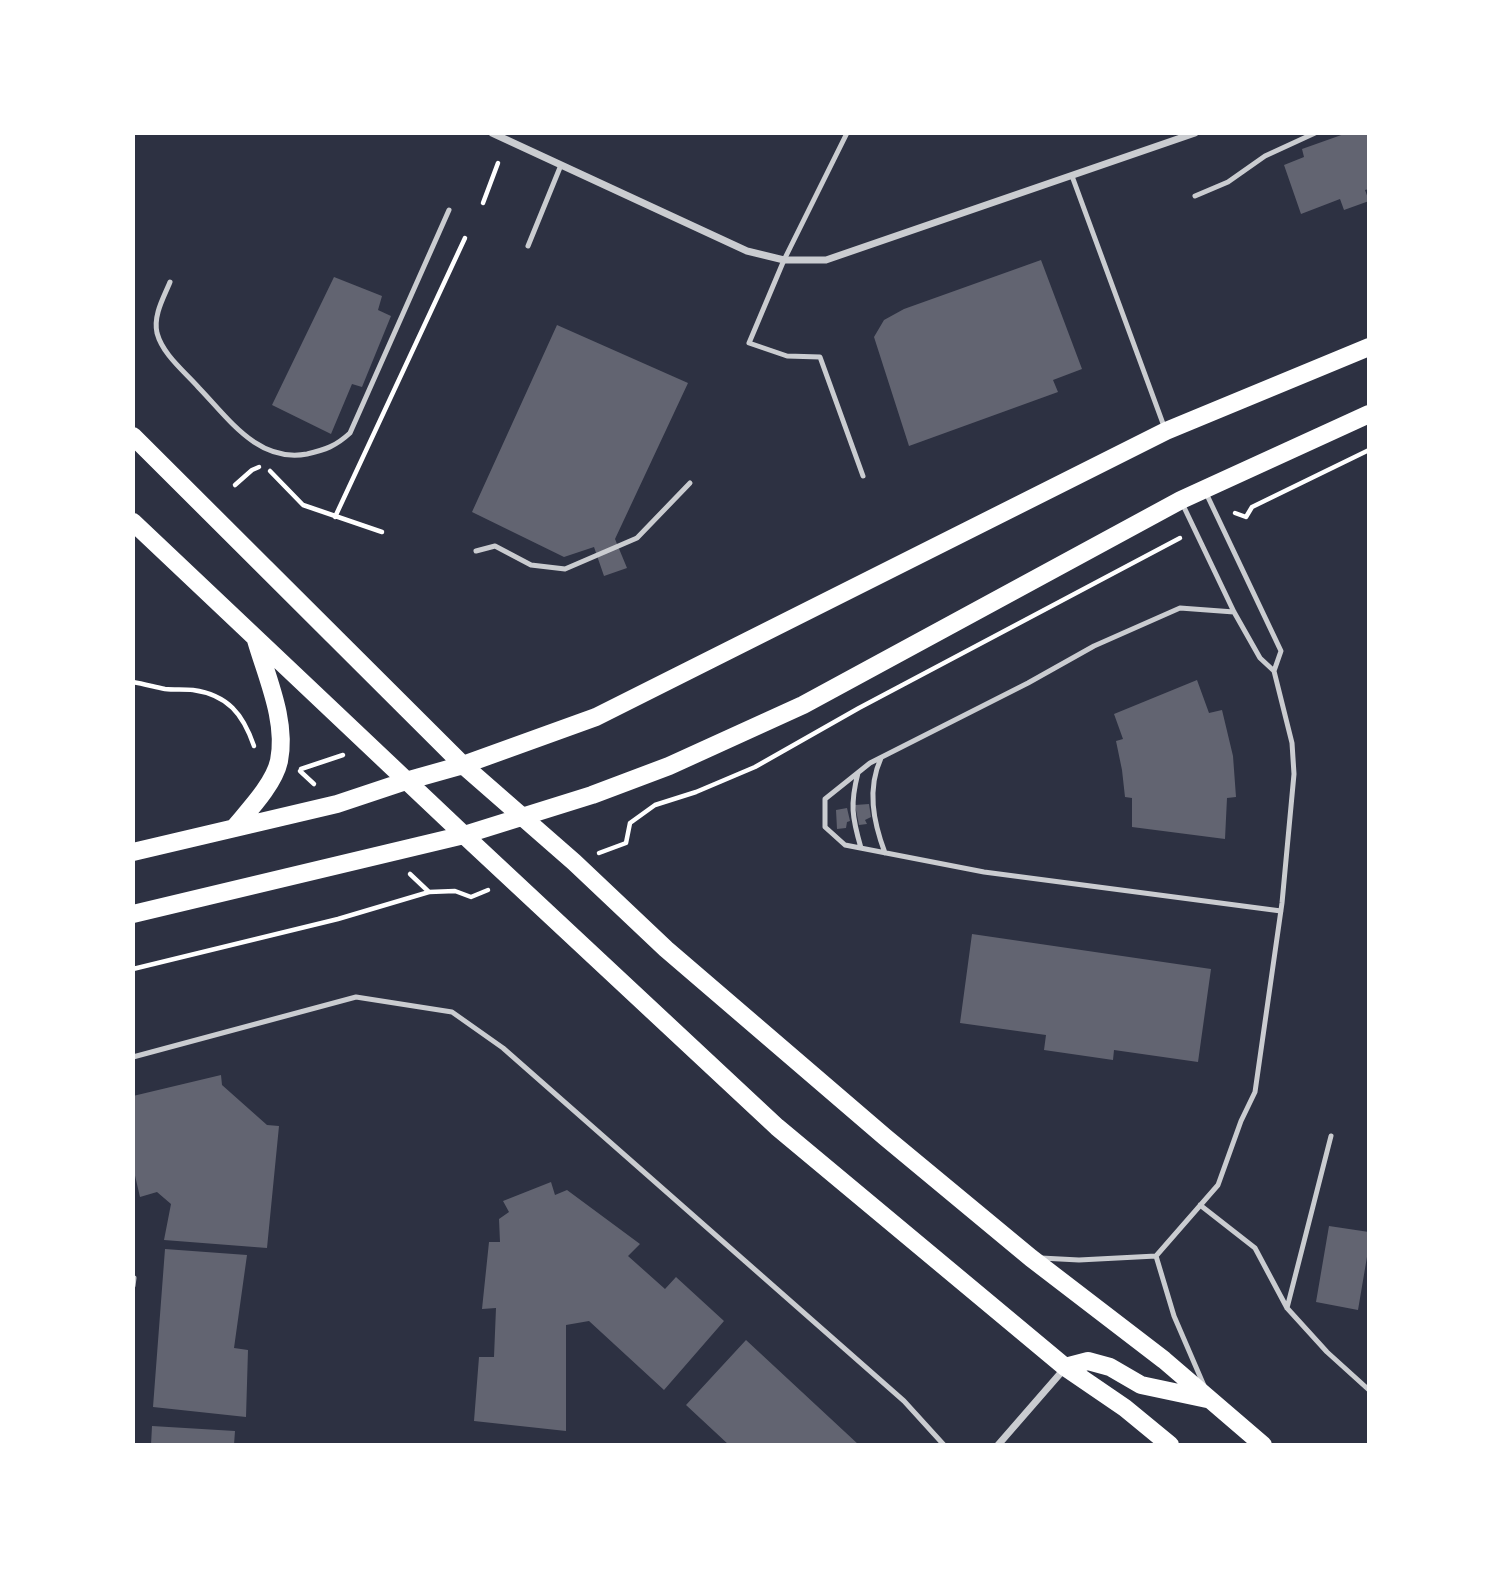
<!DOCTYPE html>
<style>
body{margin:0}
#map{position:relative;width:1502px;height:1578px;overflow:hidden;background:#2d3142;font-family:"DejaVu Sans",sans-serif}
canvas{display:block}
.frame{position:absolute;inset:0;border:135px solid #fff;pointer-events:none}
</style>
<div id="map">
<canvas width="1502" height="1578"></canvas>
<div class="frame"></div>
</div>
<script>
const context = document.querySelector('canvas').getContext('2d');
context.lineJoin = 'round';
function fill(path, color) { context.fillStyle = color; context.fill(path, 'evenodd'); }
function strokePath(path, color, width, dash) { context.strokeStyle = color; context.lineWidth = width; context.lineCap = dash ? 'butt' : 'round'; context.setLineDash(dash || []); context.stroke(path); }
const building = new Path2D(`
 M1347,133H1369V189L1365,190L1369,201L1344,210L1340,199L1301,214L1284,165L1304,157L1302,149Z
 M1041,260L1082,369L1053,380L1058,392L909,446L874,337L884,320L904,309Z
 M334,277L382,296L378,310L391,316L362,387L352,384L331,434L272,405Z
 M557,325L688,383L615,539L627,568L604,576L594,547L564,557L472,512Z
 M1197,680L1209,713L1222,710L1233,756L1236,797L1227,798L1225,839L1132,827V798L1125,797L1122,770L1116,741L1123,739L1114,714Z
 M869,804L871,817L865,820L867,824L859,825L855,805Z
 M847,808L850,821L847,822L846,828L837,829L836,810Z
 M972,934L1211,969L1198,1062L1114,1050L1113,1060L1044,1050L1046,1035L960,1023Z
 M221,1075L222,1085L267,1125L279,1126L267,1248L164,1240L171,1204L157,1192L140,1197L133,1167V1096Z
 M551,1182L555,1195L567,1190L640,1244L628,1256L665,1289L676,1277L724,1321L664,1390L589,1321L566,1325V1431L474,1421L479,1357H494L496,1308L482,1309L489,1242H500L499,1219L509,1212L503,1201Z
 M1329,1226L1369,1232V1245L1358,1310L1316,1302Z
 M165,1249L247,1255L234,1348L248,1350L246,1417L153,1407Z
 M746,1340L859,1445H729L686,1405Z
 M152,1426L235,1431L234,1445H151Z`);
const path = new Path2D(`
 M483,203L498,163
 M270,471L303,505L382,532
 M235,485L252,470L259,467
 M1235,513L1246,517L1252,507L1369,450
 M335,517L465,238
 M133,682C144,684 155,687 165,689C174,690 184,689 193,690C228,695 243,714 254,746
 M301,769L343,755
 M300,771L314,784
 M599,853L626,843L630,823L655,805L696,792L755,767L859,708L1180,538
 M410,874L429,892
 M133,969L338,919L429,892L455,891L471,897L488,890`);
const service = new Path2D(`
 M847,133L784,260L749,343L787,356L820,357L863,476
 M1072,176L1165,429
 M1195,196L1228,182L1265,156L1315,133
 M528,246L561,165
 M170,282C164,297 153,315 157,333C163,355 184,371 199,388C229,419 258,463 307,454C325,450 336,446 350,433L449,210
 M1206,493L1281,651L1274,671
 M476,551L495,546L531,565L565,569L637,538L690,483
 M1234,612L1180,608L1094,646L1028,683L870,763L825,799V827L845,845L984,872L1281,911
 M881,758C867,789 873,821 885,853
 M858,773C850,804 852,817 861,848
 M133,1057L356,997L452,1012L503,1048L904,1401L944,1445
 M1200,1205L1255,1248L1287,1308L1327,1352L1369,1390
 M1156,1256L1174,1316L1205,1388
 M1041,1258L1079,1260L1156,1256L1218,1185L1241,1121L1255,1092L1282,903L1294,774L1292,743L1274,671L1260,658L1234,612L1182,503
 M133,1286L134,1278
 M1287,1308L1331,1136`);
const minor = new Path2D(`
 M492,133L747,251L784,260H826L1195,133
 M998,1445L1065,1368`);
const primary = new Path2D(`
 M133,436L463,765L574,862L666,949L885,1137L1031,1258L1164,1360L1263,1445
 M133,522L464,835L777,1127L1065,1367L1125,1408L1170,1445
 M234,828C249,810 274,784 279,761C287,721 267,678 256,640
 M133,852L337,804L406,781L463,765L596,717L1166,431L1369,347
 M133,914L464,835L592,795L669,766L803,705L1181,500L1369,414
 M1065,1367L1088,1361L1110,1367L1141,1385L1207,1399`);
fill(building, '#626471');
strokePath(path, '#fff', 4.5);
strokePath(service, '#caccd0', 5);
strokePath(minor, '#caccd0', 7);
strokePath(primary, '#fff', 18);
</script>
